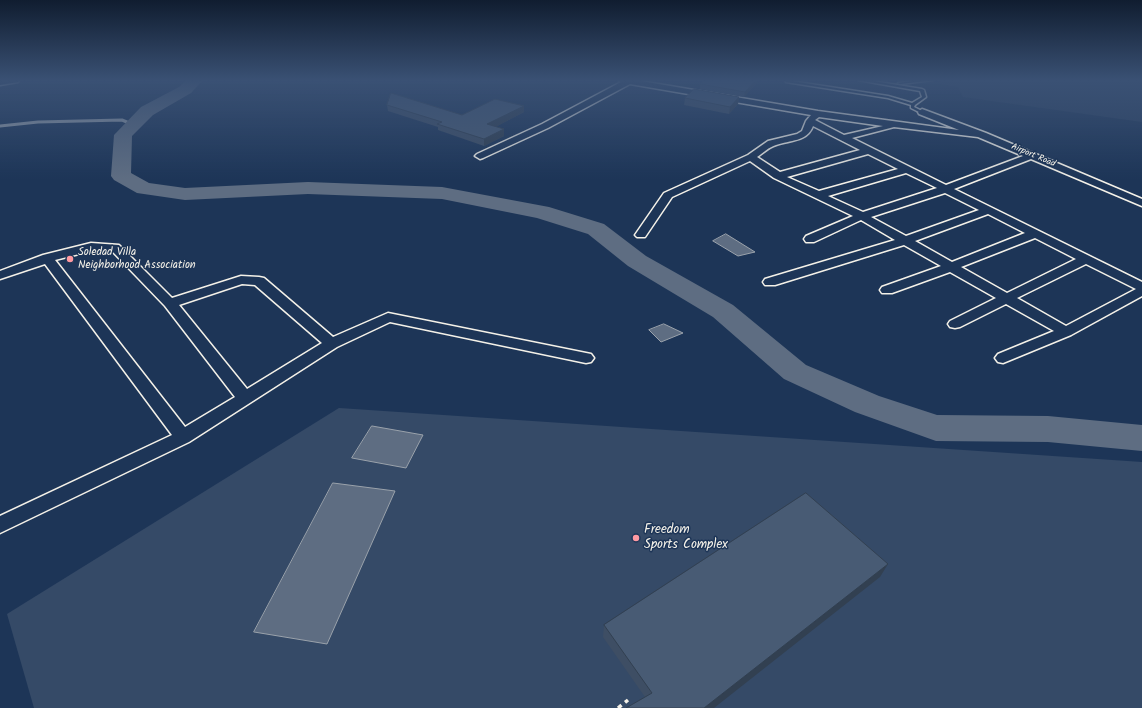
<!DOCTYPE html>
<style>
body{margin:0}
canvas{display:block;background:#1d3557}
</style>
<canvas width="1142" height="708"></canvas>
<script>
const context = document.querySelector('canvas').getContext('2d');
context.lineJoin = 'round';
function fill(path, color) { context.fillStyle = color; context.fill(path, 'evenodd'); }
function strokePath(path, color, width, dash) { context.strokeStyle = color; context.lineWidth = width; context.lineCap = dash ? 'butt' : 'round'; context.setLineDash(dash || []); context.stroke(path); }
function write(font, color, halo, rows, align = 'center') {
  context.font = font + ' Kalam,sans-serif'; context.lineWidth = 3; context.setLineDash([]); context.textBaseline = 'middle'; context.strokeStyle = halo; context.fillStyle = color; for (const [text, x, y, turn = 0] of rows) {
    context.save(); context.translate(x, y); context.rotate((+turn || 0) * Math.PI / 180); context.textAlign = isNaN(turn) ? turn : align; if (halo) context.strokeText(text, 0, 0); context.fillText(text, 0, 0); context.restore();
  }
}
const built = new Path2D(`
 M940,80H1142V122L963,97L958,87L942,84Z`);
const green = new Path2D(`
 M339,408L1142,462V708H34L7,614Z`);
const water = new Path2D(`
 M726,234L755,252L738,256L713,241Z
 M664,324L683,333L661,342L649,330Z
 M372,426L423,435L406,468L352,458Z
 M333,483L395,491L327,644L254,632Z`);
const stream = new Path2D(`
 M0,126L38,122L122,120L134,125`);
const river = new Path2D(`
 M186,80H203L191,93L153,115L132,136L131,173L149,183L185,188L308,182L442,187L549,207L604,224L646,256L733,305L806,365L879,396L937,415L1048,416L1142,425V451L1048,442L936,441L855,412L784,379L713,317L628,266L588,234L537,218L442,199L308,194L185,200L137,193L114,180L111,176L114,135L141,107L179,87Z`);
const path = new Path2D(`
 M618,708L628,700`);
const lane = new Path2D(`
 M785,80L888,96L912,103L922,97L920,91L858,80H867L922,89L924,90L926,97L915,105L914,107L924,112L921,113L911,108V105L888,98L786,82Z
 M920,80H933L900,84L898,83Z`);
const street = new Path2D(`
 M19,80L18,82L0,85V81Z
 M618,80H635L818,111L959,130L919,114L918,112L922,109L986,133L1142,199V206L1031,159L954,189L1142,282V296L1071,335L1003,363L998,362L995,358L998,354L1054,331L1006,304L960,327L955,328L950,327L948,324L950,321L996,298L950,272L892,293H882L880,290L882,287L941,266L904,245L775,285H765L763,282L765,279L895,240L861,220L814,242H806L804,239L806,236L853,216L774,178L750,161L672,197L645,237H637L635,235L664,193L748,155L768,141L797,134L802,131L806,121L811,115L630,84L548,128L483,158L480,159L475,156L477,154L542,124L621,82ZM819,117L883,126L844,135L815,120ZM813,126L860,150L780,172L757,157C763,153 769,147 776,145C790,140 807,142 813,126ZM894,127L978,137L1023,156L946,185L852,138ZM868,154L898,169L819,191L787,177ZM906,173L937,188L863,212L828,196ZM945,193L979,210L906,236L871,217ZM988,214L1025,233L952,262L915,241ZM1035,238L1076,259L1007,293L961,267ZM1086,264L1136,289L1066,326L1017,298Z
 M91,243L119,245L172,298L241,276L259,277L264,278L333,337L388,313L586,353L591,354L594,358L591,362L586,363L390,322L337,347L189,442L0,533V516L172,435L45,264L0,279V271L43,255ZM91,251H112L165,306L235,397L185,427L55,260ZM242,284L255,285L322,343L247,389L179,305Z`);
const wall = new Path2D(`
 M700,84H756L744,97L700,89Z
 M739,97L738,104L729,114L684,105L685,98Z
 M387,105L462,115L524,112L495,127L504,129V136L484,146L438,130V127L388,111Z
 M880,577L645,697L603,637L604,625Z`);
const shadedWall = new Path2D(`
 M756,80H757L756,84L744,97L745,92Z
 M739,97L738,104L729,114L730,107Z
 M524,106V112L488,131L487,124Z
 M504,129V136L484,146V139Z
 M888,564L880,577L714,708H704Z`);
const building = new Path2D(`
 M705,80H756L745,92L700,84Z
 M694,89L739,97L730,107L685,98Z
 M391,93L462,115L495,99L524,106L487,124L504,129L484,139L437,124L442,122L387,105Z
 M806,493L888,564L704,708H626L652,693L604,625Z`);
const markers = [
 [70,259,4,"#ff9aa2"],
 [636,538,4,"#ff9aa2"]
];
const farStreetnames = [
 ["Airport Road",1033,156,23]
];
const poiNames = [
 ["Soledad Villa",78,253],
 ["Neighborhood Association",78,266]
];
const nearPoinames = [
 ["Freedom",644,531],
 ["Sports Complex",644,546]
];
fill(built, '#2a4060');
fill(green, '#354a67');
fill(water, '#5e6d82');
strokePath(water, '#9aa2ab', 1);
strokePath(stream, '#9aa2ab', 3);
fill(river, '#5e6d82');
strokePath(lane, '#f4f1e8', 3);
strokePath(street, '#f4f1e8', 3);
strokePath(path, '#f4f1e8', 3.5, [4.5, 4.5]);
fill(lane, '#1d3557');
fill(street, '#1d3557');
fill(wall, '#3e4e64');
fill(shadedWall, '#324051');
fill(building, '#485b74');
strokePath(building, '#324051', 1);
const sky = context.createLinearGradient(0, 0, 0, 179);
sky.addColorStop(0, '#101d30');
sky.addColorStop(0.45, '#3a5174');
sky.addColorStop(1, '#3a517400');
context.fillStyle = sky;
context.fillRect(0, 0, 1142, 179);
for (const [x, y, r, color] of markers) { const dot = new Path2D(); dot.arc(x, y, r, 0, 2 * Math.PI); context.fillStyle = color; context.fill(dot); strokePath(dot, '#1d3557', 1.5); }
write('9px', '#f4f1e8', '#1d3557', farStreetnames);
write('11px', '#f4f1e8', '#1d3557', poiNames, 'left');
write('13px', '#f4f1e8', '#1d3557', nearPoinames, 'left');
</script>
